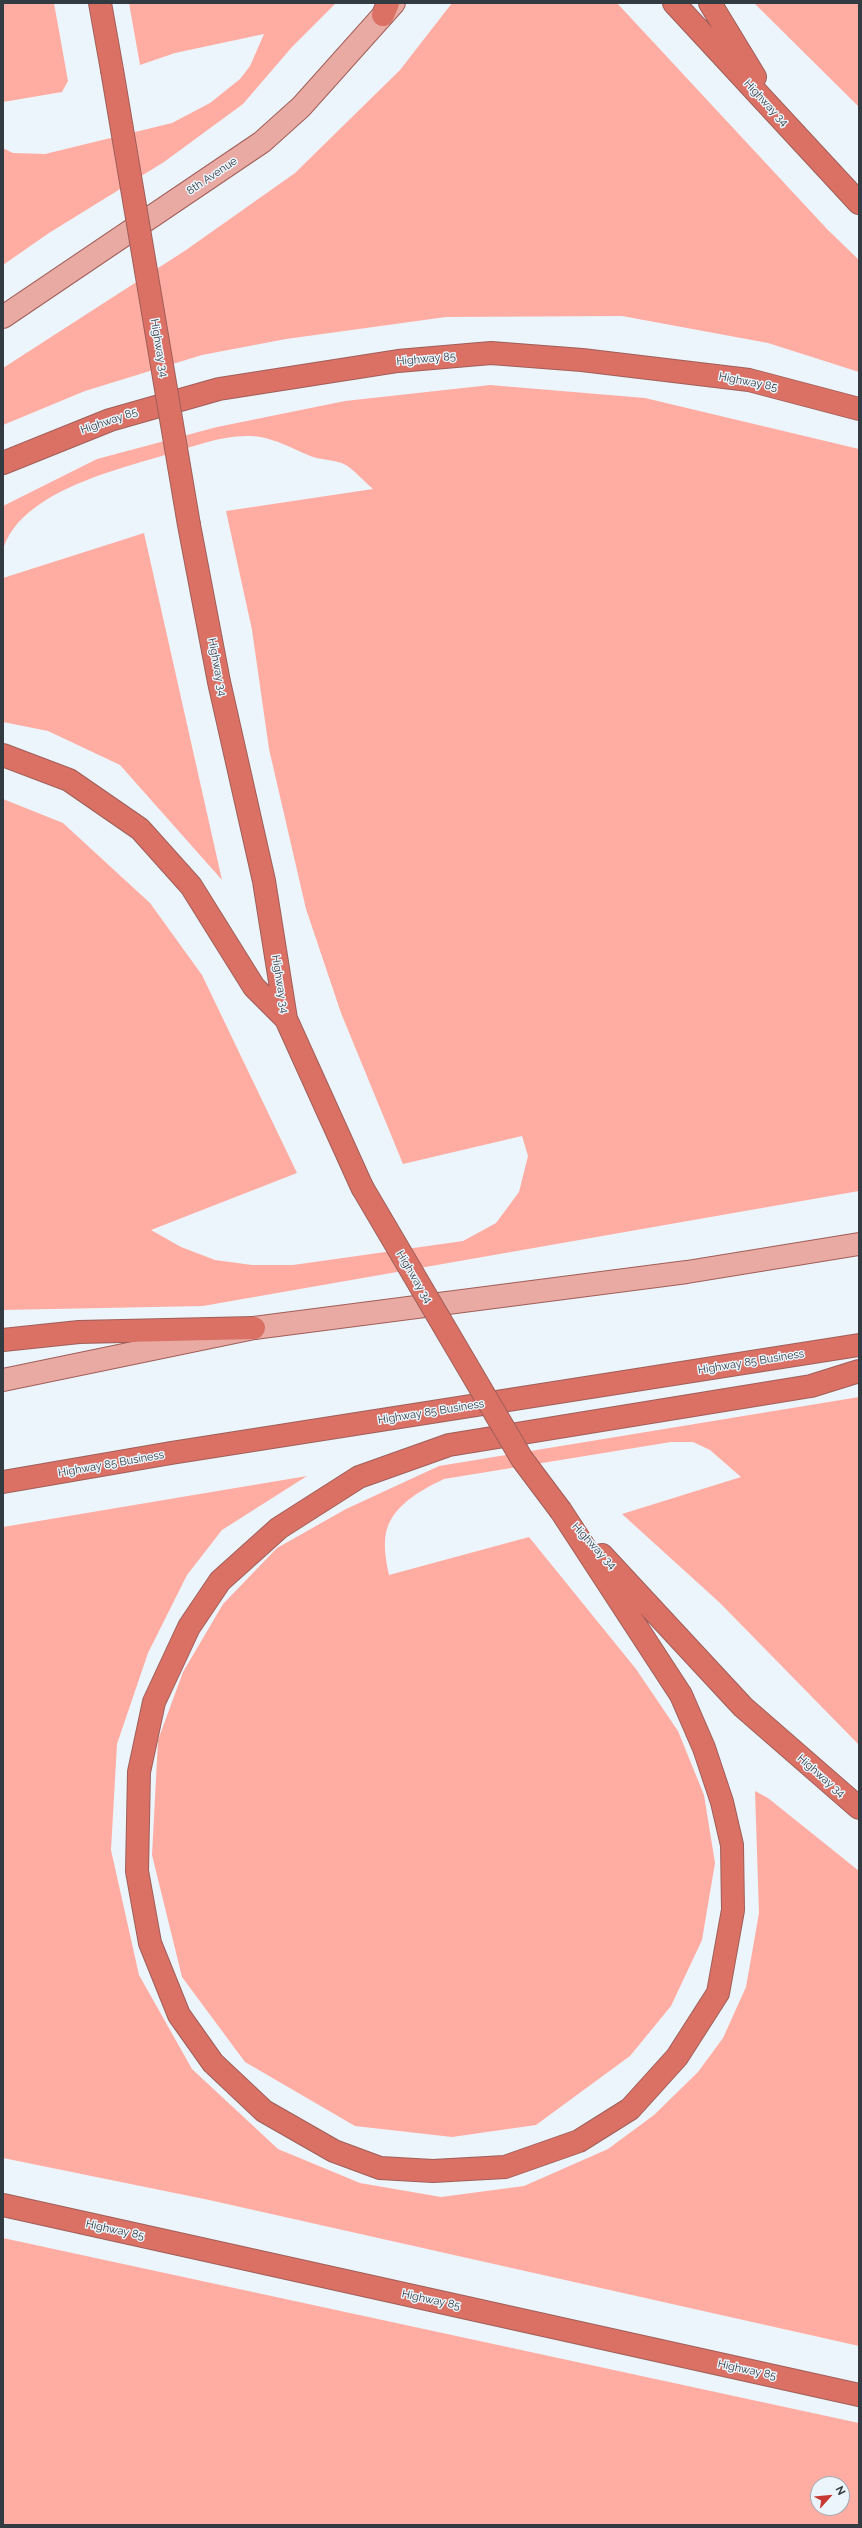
<!DOCTYPE html>
<style>
body{margin:0}
#map{position:relative;width:862px;height:2528px;overflow:hidden;background:#ecf5fc;font-family:Raleway,sans-serif}
canvas{display:block}
.frame{position:absolute;inset:0;border:4px solid #323b41;pointer-events:none}
.north{position:absolute;left:810px;top:2476px;width:40px;height:40px;box-sizing:border-box;background:#ecf5fc;border:1px solid #a2abb1;border-radius:50%;rotate:63deg;font-size:11px;font-weight:700;line-height:16px;text-align:center;color:#323b41}
.north::after{content:'';display:block;margin:auto;width:14px;height:18px;background:#c63831;clip-path:polygon(50% 0,100% 100%,50% 72%,0 100%)}
</style>
<div id="map">
<canvas width="862" height="2528"></canvas>
<div class="frame"></div>
<div class="north">N</div>
</div>
<script>
const context = document.querySelector('canvas').getContext('2d');
context.lineJoin = 'round';
function fill(path, color) { context.fillStyle = color; context.fill(path, 'evenodd'); }
function strokePath(path, color, width, dash) { context.strokeStyle = color; context.lineWidth = width; context.lineCap = dash ? 'butt' : 'round'; context.setLineDash(dash || []); context.stroke(path); }
function write(font, color, halo, rows, align = 'center') {
  context.font = font + ' Raleway,sans-serif'; context.lineWidth = 3; context.setLineDash([]); context.textBaseline = 'middle'; context.strokeStyle = halo; context.fillStyle = color; for (const [text, x, y, turn = 0] of rows) {
    context.save(); context.translate(x, y); context.rotate((+turn || 0) * Math.PI / 180); context.textAlign = isNaN(turn) ? turn : align; if (halo) context.strokeText(text, 0, 0); context.fillText(text, 0, 0); context.restore();
  }
}
const green = new Path2D(`
 M3,3H54L68,81L62,92L3,102Z
 M129,3H336L292,47L243,104L164,162L49,233L3,265V148L13,153L45,154L172,123L210,103L240,79L250,66L264,34L175,53L140,65Z
 M452,3H617L827,229L859,260V372L768,343L622,316L446,317L286,339L202,355L85,391L3,425V368L186,250L295,173L400,70Z
 M754,3H859V107Z
 M490,385L645,398L859,449V1191L203,1306L3,1310V799L63,823L150,903L202,975L297,1173L151,1230L181,1247L215,1260L252,1265H293L463,1241L496,1223L519,1192L528,1156L522,1136L403,1164L341,1013L306,909L269,749L252,630L226,511L373,489C365,482 355,471 346,465C336,460 323,460 313,457C292,449 274,437 250,436C221,435 192,447 165,455C115,470 19,493 3,550V506L97,459L217,427L345,401Z
 M144,533L222,880L120,765L48,731L3,722V578Z
 M859,1397V1745L720,1603L622,1514L741,1477L710,1450L693,1442H671L444,1479C423,1489 397,1503 388,1526C382,1540 386,1561 389,1575L529,1537L636,1669L678,1731L704,1795L715,1863L702,1940L671,2006L630,2056L536,2125L452,2137L355,2126L245,2062L182,1977L152,1855L158,1740L183,1672L223,1604L277,1548L346,1509L439,1466Z
 M307,1476L222,1530L187,1575L148,1653L117,1744L111,1850L139,1975L192,2069L278,2149L360,2183L441,2197L524,2186L608,2149L654,2115L698,2072L723,2038L746,1987L759,1913L755,1791L768,1798L859,1871V2346L209,2200L3,2158V1527Z
 M3,2238L859,2423V2525H3ZM818,2484H842V2508H818Z`);
const major = new Path2D(`
 M3,317L262,142L301,107L394,3
 M3,1380L254,1328L687,1272L859,1244`);
const highway = new Path2D(`
 M100,3L112,70
 M674,3L859,203
 M710,3L755,77
 M383,15L388,3
 M3,463L110,420L219,389L398,361L491,353L582,360L749,380L859,409
 M189,525L219,682L264,881L286,1019L362,1187
 M3,755L69,780L140,829L191,886L254,987L286,1019
 M3,1340L79,1332L254,1328
 M3,1482L171,1453L859,1345
 M561,1511L681,1695L704,1748L722,1802L732,1845L733,1910L718,1993L677,2057L630,2109L579,2141L505,2167L433,2171L380,2168L334,2151L264,2111L213,2063L179,2015L150,1943L137,1871L139,1772L154,1702L189,1627L220,1581L279,1528L359,1477L449,1445L811,1386L859,1371
 M602,1555L743,1707L859,1808
 M3,2205L859,2395`);
const highwayBridge = new Path2D(`
 M112,70L189,525
 M362,1187L522,1459L561,1511`);
const streetNames = [
 ["Highway 34",766,103,47],
 ["8th Avenue",212,176,-34],
 ["Highway 34",159,348,80],
 ["Highway 85",426,359,-5],
 ["Highway 85",748,382,11],
 ["Highway 85",109,421,-19],
 ["Highway 34",217,667,79],
 ["Highway 34",280,984,81],
 ["Highway 34",414,1277,59],
 ["Highway 85 Business",751,1362,-9],
 ["Highway 85 Business",431,1412,-9],
 ["Highway 85 Business",111,1464,-10],
 ["Highway 34",594,1546,47],
 ["Highway 34",821,1776,41],
 ["Highway 85",115,2230,12],
 ["Highway 85",431,2300,12],
 ["Highway 85",747,2370,12]
];
fill(green, '#ffada3');
strokePath(major, '#a05e58', 24);
strokePath(highway, '#a05e58', 24);
strokePath(major, '#e9aaa3', 22);
strokePath(highway, '#db7165', 22);
strokePath(highwayBridge, '#a05e58', 24, []);
strokePath(highwayBridge, '#db7165', 22);
write('11px', '#323b41', '#ecf5fc', streetNames);
</script>
